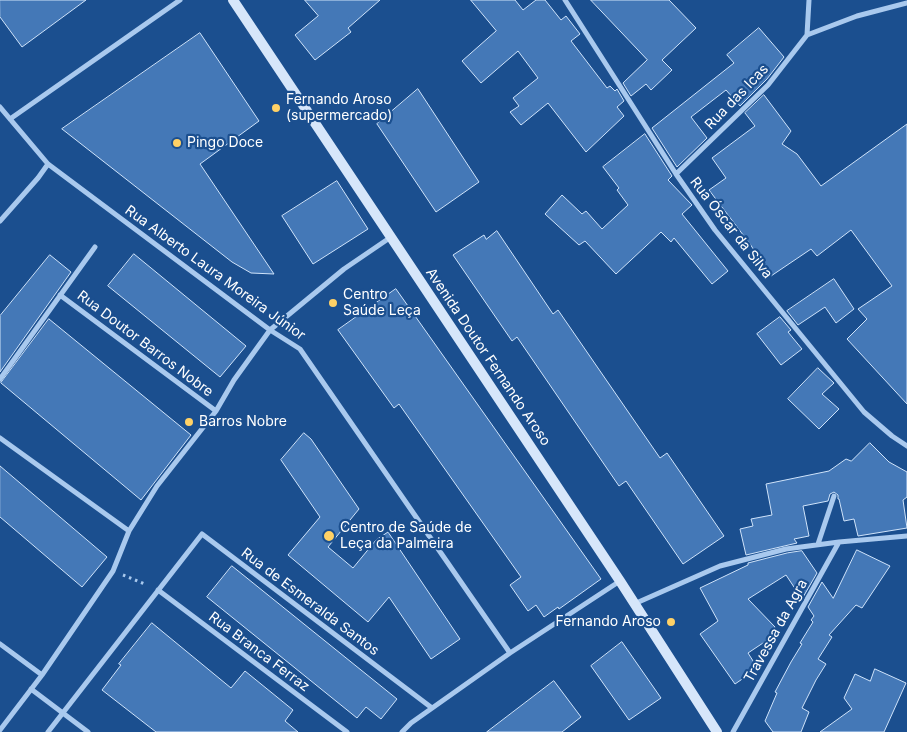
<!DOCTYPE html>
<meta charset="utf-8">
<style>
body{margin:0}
canvas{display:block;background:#1b4f8f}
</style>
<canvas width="907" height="732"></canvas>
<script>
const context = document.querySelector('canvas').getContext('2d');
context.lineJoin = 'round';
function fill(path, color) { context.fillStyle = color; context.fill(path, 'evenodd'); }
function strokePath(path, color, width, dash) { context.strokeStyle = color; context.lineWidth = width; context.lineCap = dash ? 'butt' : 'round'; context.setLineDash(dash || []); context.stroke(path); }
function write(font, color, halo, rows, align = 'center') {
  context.font = font + ' Inter,sans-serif'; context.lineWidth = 4.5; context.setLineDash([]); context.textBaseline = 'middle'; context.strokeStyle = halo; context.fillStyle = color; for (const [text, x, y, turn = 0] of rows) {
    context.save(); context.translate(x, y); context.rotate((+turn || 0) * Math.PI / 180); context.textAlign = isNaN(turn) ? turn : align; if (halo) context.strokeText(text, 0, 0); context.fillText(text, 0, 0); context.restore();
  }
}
const building = new Path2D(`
 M0,0H86L22,47L0,17Z
 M305,0H380L348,28L351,32L315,60L295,35L318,16Z
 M471,0H515L523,10L536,0H545L561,20L566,16L580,34L571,41L607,88L610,86L615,91L617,89L624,101L617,107L624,116L586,152L548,103L521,125L510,112L519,106L513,98L538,78L518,51L481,83L462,61L496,31Z
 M591,0H669L696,28L662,60L672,70L651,90L646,84L631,96L623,83L647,60Z
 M759,28L784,57L767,79L740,106L726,90L691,117L707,138L677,167L652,128L734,63L727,55Z
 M200,33L259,121L200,164L274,274L251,273L232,262L62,129Z
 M418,89L479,182L436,212L377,124Z
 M764,95L791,131L782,144L797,154L821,186L907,124V404L847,339L867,319L858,309L892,286L851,230L817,256L811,249L771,276L750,244L709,190L726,178L712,158L755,126L745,113Z
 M645,134L672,176L668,180L692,205L682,214L728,271L712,284L674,238L671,242L661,232L616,274L585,241L579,245L545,214L562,195L582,214L586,211L602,229L628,205L617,190L619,188L603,167Z
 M337,181L368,229L313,264L282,216Z
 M497,231L553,314L558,310L660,458L667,453L724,536L683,564L626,481L619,486L517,337L512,341L453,255L484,235L486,239Z
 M134,254L246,346L220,377L108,286Z
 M50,255L71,272L0,372V316Z
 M834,279L854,309L836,323L825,307L798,325L787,311Z
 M396,289L601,579L559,609L558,607L544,617L536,605L528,611L510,585L521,577L399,404L394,408L338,330Z
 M780,317L791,330L788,332L802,349L781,365L757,334Z
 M49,319L191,435L141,500L1,383Z
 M818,368L834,383L822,394L839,409L819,429L788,399Z
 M304,433L311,439L359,509L328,547L353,568L376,540L388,532L460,639L431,659L389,597L368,622L288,555L320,517L281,460Z
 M870,443L889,462L907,472V497L903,500L907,528L858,536L854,519L844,521L839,499H838V495L834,492L830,494L828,501L803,506L809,536L794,539L797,543L746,555L740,529L753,526L751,519L772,515L766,484L829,471L846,459L851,461Z
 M0,466L107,557L82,587L0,517Z
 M857,550L890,566L862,608L856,605L829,635L832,637L818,659L826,664L816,680L802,708L809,712L801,732H773L765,721L777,693L775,692L791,662L802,644L800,643L813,622L811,620L814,616L808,607L822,582L833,598Z
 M802,551L817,573L802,599L786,575L748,599L775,627L769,639L748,653L755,664L751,673L735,684L700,634L718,621L700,588L748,565V563L787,553Z
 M232,566L397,699L381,719L366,707L357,718L207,597Z
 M152,623L231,688L245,671L293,710L285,721L298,732H156L102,690L121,665L119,664Z
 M622,642L661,698L629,720L591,666Z
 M875,669L906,683L884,732H820L852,709L844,698L855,674L870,681Z
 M554,681L581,717L562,732H487Z`);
const path = new Path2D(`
 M123,575L147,585`);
const minor = new Path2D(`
 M565,0L676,174L715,230L864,412L892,436L907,446
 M807,35L857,16L907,3
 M0,107L48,164L270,330L300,349L510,653
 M10,119L180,0
 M676,174L768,85L807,35L809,0
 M0,221L38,178L48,164
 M60,295L216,411
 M0,379L95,247
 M0,438L129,531
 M818,544L834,496
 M158,590L347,732
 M634,604L720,566L786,549L839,542L907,536
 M0,644L42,675
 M31,689L88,732
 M0,730L42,675L113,571L129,531L157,486L216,411L234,380L270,330L344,269L391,237
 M48,732L202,534L432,708
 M402,732L411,723L510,653L620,581
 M733,732L839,542`);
const secondary = new Path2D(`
 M233,0L620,581L717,732`);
const markers = [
 [276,108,5,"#ffd166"],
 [177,143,5,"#ffd166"],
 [333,303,5,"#ffd166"],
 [189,422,5,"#ffd166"],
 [329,536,6,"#ffd166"],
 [671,622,5,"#ffd166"]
];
const streetNames = [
 ["Rua das Icas",737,97,-46],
 ["Rua Óscar da Silva",731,228,52],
 ["Rua Alberto Laura Moreira Júnior",215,273,36],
 ["Rua Doutor Barros Nobre",145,344,37],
 ["Avenida Doutor Fernando Aroso",488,357,56],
 ["Rua de Esmeralda Santos",310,602,37],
 ["Travessa da Agra",776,631,-61],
 ["Rua Branca Ferraz",259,652,37]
];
const poiNames = [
 ["Fernando Aroso",286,100],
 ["(supermercado)",286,116],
 ["Pingo Doce",187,143],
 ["Centro",343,295],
 ["Saúde Leça",343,311],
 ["Barros Nobre",199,422],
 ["Centro de Saúde de",340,528],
 ["Leça da Palmeira",340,544],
 ["Fernando Aroso",661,622,"right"]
];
fill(building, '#4478b7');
strokePath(building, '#cfe3fa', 1);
strokePath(path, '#a9c9ee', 3, [2.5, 4]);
strokePath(minor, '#a9c9ee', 5);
strokePath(secondary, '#d6e6fa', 10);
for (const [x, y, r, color] of markers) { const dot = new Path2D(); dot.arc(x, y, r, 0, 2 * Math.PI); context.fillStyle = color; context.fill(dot); strokePath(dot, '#1b4f8f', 2); }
write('14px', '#fff', '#1b4f8f', streetNames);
write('14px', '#fff', '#1b4f8f', poiNames, 'left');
</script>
